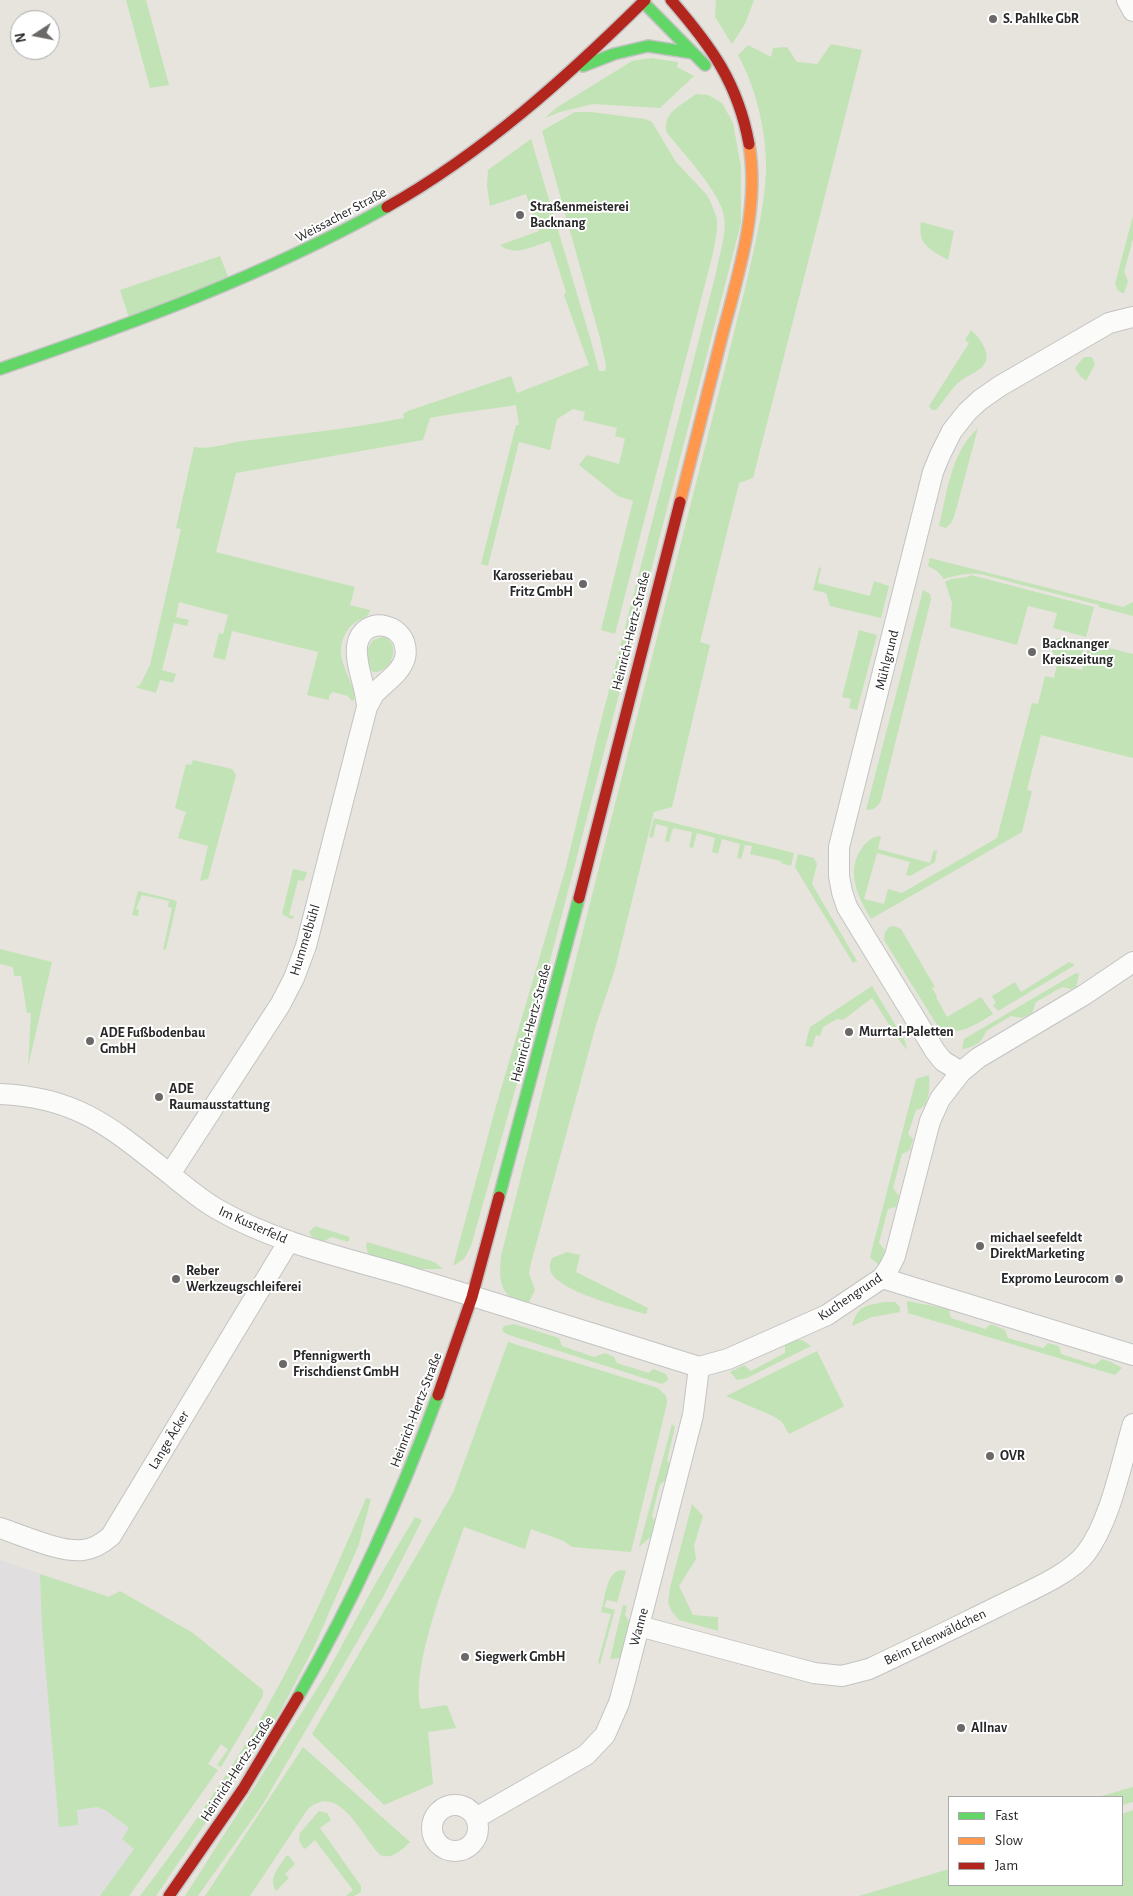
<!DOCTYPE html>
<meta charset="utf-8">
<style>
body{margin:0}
#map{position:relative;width:1133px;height:1896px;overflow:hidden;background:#e6e4dd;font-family:"Alegreya Sans",sans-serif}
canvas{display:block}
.legend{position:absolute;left:948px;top:1796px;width:175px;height:90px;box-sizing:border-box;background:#fff;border:1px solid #a9a9a9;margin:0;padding:6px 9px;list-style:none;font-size:15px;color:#272727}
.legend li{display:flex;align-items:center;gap:10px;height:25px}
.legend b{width:25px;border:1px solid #a9a9a9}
.north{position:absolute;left:10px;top:10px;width:50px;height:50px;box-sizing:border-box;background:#fff;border:1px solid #a9a9a9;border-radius:50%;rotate:259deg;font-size:14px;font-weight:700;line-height:20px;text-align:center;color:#272727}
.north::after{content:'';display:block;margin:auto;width:18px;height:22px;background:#6a6967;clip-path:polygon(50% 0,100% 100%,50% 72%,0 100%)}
</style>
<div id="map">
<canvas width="1133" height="1896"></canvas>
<ul class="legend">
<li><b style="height:6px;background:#63d668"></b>Fast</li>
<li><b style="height:6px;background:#ff974d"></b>Slow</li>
<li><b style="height:6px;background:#b3261e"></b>Jam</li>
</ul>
<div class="north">N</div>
</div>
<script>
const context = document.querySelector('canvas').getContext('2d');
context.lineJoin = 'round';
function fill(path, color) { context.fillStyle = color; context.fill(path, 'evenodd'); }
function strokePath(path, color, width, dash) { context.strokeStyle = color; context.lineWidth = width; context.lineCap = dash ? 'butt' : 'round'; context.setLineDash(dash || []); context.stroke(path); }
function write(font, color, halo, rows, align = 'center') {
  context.font = font + ' "Alegreya Sans",sans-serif'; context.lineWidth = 4; context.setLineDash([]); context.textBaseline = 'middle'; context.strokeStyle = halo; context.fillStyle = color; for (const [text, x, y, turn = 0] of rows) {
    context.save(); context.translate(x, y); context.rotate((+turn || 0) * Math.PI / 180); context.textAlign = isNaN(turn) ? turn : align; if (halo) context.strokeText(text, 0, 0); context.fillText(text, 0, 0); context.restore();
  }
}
const industrial = new Path2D(`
 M0,1560L109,1597L112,1594L189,1638L231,1751L220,1744L208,1764L218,1770L129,1896H0Z`);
const green = new Path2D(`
 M126,0H146L169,85L150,88Z
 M716,0H754L745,24L732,44L715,17Z
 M831,44L862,50L753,478L739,483L700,642L710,645L672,807L654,812L615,969L596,1025L531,1263L529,1273L535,1290L528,1304C523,1302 513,1300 509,1296C498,1286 500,1270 501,1256L746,285C753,252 762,219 765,186C770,145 758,91 738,55L748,45L771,57L773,48L787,47L797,62L817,64Z
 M651,58L678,62L677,67L694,76L660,108L593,104L560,112L545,118L556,108L632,61Z
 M696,94L708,95L722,103L733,123L741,167V223L532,1030L471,1246L464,1259L453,1266L496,1106L566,867L599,729L716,273C719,255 727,234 724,216C720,192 683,153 667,133C661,113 682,105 696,94Z
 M575,112H591L645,119L652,122L676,162L707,195L711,203L717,219V231L713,253L615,634L601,630L633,501L618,496L579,465L587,455L619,464L625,439L615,436L617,428L583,420L585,412L573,409L557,419L550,450L519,442L488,566L481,564L516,425H519L516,405C487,410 458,412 430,418L423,440L236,473L216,552L355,587L350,605L370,610C369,618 362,618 356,622C346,628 340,642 341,653C341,662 352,685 355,694L354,700L352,701L348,696L333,692L329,695V700L307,695L318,652L232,631L225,660L213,657L219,633L223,634L228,615L179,602L176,617L189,620L187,626L174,623L162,670L176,674L173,683L160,680L156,693L135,687L140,685L150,665L181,529L176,528L194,447C209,450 228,443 243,441C297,434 351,429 404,418L403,414L408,411L511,376L517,393L589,365L564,295L566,292L550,241C534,245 515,258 500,245L539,231L526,194L490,206L487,186L488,170L531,139L591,341L599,371H605L606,365L600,338L542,131Z
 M1133,216V239L1124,272L1128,281L1124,293H1122L1118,290L1115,284Z
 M921,222L954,231L948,260C930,249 917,245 921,222Z
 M220,256L229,279L129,318L120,290Z
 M971,330C980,338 994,356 982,367C976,373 966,376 959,382C950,390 944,401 936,410H932L929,406L969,343L965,340Z
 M1084,357H1091L1093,359L1095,364L1086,381L1080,376L1075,368Z
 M978,428L954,517L951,523L946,528L939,526C947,493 951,452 978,428Z
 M930,558L1123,607L1133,602V616L1099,607V605L980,574C972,572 952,576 944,579L937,571L928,566Z
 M819,567L821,568L818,583L870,596L874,581L889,586L881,618L830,606L826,593L813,590Z
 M971,575L1094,607L1086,637L1053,628L1057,613L1028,606L1017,645L950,627L952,603L945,582C954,576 963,580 971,575Z
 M923,590L930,594L931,599L881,800C878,807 874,810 866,810Z
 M859,630L877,635L857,710L849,708L851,699L842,697Z
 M383,637C403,643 391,674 373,672C365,664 365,649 373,640Z
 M1055,639L1060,638L1085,644L1079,665L1057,660L1052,651Z
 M1089,643L1133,654V758L1041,735L1027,790L1032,791L1022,832L871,919C858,897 845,871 862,848C867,841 873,836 881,836L878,849L930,863L934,850L937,851L935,862L910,876L906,875L910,862L877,853L864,899L884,904L888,889L902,893L997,838L1032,703L1038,704L1045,676L1054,678L1057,665L1082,670Z
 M193,760L232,769L236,775L208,879L200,881L208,846L178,838L186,812L175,808L186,764L191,765Z
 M654,818L794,853L791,866L781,863V861L750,854L752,846L745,845L741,859L737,858L740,844L722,839L718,854L712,852L715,838L697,833L693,848L689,847L692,832L673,828L669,842L665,841L668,827L656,824L653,838L649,837Z
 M798,854L814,858L817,864L812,884L857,961L853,963L795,867Z
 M293,869L307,872L304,881L298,880L289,915L295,917L291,919L282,914Z
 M138,891L174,900L177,902L166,949L163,950L172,908L168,907L169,901L142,895L136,909L139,910L138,916L132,915Z
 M894,926L901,929L935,987L932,988L937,996L936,997L947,1017L981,997L993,1014C974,1025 958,1039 937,1025L884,940L885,932L889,927Z
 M0,949L52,962L28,1067L31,1013H27L21,976H14L13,967L0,964Z
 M1069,962L1075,965L998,1011L993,1005L996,1003L992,996L1015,982L1021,992Z
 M1076,973L1079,974L1076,987L1071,989L1062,987L1036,1002L1032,1013L1022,1018L1011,1016L986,1031C982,1043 975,1047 962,1049L964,1039Z
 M872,986L905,1041L907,1050L901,1043L872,998L843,1020L837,1019L823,1027L820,1036L816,1035L812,1047L805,1046L810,1027Z
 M929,1075C930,1087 930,1108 916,1110L908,1134L913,1139L910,1150L902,1154L893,1188L899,1196L896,1207L888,1209L879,1243L885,1250L879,1265L870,1257L916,1079Z
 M315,1226L350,1237L348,1242L332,1237L324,1241L312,1237L309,1232Z
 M367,1242L431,1261L436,1263L443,1269H418L369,1256L366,1247Z
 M567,1252L580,1255L576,1272L648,1308L646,1314C628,1309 552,1290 550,1269C549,1266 551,1261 552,1258Z
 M907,1301L943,1308L949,1310L951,1318L985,1329L991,1324L1005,1330L1008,1338L1043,1348L1048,1343L1059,1346L1061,1354L1095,1365L1102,1359L1111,1362L1122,1368L1115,1375L908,1313Z
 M884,1302H895L900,1307V1312L872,1317L852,1326C858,1305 865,1306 884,1302Z
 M514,1324L559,1338L562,1346L594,1357L605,1353L614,1357L617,1363L649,1373L653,1369L666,1374L668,1380L662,1384L506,1334L502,1330L504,1326Z
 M795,1340H802L811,1346L747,1378L737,1380L730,1372L744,1365L751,1371L785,1353V1343Z
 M508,1342L658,1388L666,1396L667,1403L631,1552L572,1547L564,1541L531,1529L525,1549L464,1527C450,1569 409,1669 421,1709L447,1705L456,1728L428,1732L433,1784L384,1805L312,1734L453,1493Z
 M817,1351L844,1406L839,1409L789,1434L782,1422L773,1416L726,1396Z
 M672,1424L675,1427L667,1460L671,1467L668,1479L660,1484L652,1516L657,1524L655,1533L639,1547Z
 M366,1498L371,1499L359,1544L314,1647L279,1714L156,1896H140C190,1830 239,1761 278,1687C311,1626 339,1562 366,1498Z
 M692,1504L703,1516L694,1546L696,1559L679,1586L693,1615L718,1617V1631L679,1620L672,1612L668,1603L670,1588Z
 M415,1517L422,1520L383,1597L263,1804L198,1896H185L327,1673L374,1586Z
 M621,1570L626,1571L617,1602L607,1600L604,1607L615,1610L600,1664L598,1662L611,1614L601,1612C605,1599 606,1572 621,1570Z
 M40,1574L109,1597L120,1591L193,1633L263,1690V1696L221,1767L217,1765L228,1749L221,1744L208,1764L218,1770L129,1896H100L134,1849L122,1839L129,1828L107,1811L97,1807L77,1810L78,1825L59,1827L42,1626Z
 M623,1605L627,1606L625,1615L631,1624L621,1658L610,1659Z
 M303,1747L410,1842C401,1850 393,1860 380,1855C361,1836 339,1780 307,1810L250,1896H205Z
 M1133,1787V1802L1122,1805V1797H1098Z
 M1133,1810V1896H859L949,1869V1885H1122V1814Z
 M319,1811L327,1813L331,1820L320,1828L361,1886V1892L354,1896H346L353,1890L315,1840L305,1849C300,1844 298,1840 300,1833Z
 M286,1856H289L295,1864L285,1874L289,1878L276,1891C268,1878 279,1867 286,1856Z`);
const street = new Path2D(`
 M1127,0L1133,11
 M961,1072L943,1061L935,1051L847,907L842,892L839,876V847L933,472L940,455L952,431L967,412L980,400L1000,386L1109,323L1133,317
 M0,1094C78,1097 113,1129 171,1175C186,1187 201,1200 217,1209C274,1242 338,1256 400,1274C500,1304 599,1336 699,1367L728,1359L827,1315L882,1278L889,1268L895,1256L930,1121L940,1099L961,1072L978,1058L1084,995L1133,962
 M170,1174L280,1005L294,978L306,946L367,707C366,686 355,666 357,646C362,612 412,623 405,658C401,673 384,683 375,693C372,697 370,702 367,707
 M882,1278L1133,1355
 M0,1528C22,1535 61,1553 83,1550C94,1549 103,1543 111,1536L289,1241
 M639,1626L814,1673L842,1676L869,1669C912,1649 956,1627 999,1606C1024,1593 1070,1575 1086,1553C1111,1520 1121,1463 1133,1424
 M432 1828a23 23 0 1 1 46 0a23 23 0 1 1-46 0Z
 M476,1818L586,1755L605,1735L608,1728L619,1703L626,1677L693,1415L699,1367`);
const fast = new Path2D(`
 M643,2L705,65
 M583,66L614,54L648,46L693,53
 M0,369C134,323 263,276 387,207
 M499,1197L579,898
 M298,1697C353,1601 400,1499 438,1395`);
const slow = new Path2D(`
 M680,502C694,447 708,391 722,336C738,275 760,208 749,144`);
const jam = new Path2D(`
 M671,0C711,46 738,83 749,144
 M387,207C483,153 567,77 645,0
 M579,898L680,502
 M438,1395L472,1297L499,1197
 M169,1896L243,1789L298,1697`);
const markers = [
 [993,19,5,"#6a6967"],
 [520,215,5,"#6a6967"],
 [583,584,5,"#6a6967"],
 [1032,652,5,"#6a6967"],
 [849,1032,5,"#6a6967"],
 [90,1041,5,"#6a6967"],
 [159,1097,5,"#6a6967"],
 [980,1246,5,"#6a6967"],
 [176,1279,5,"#6a6967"],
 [1119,1279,5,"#6a6967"],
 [283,1364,5,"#6a6967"],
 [990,1456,5,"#6a6967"],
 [465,1657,5,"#6a6967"],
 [961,1728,5,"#6a6967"]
];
const poiNames = [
 ["S. Pahlke GbR",1003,19],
 ["Straßenmeisterei",530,207],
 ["Backnang",530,223],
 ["Karosseriebau",573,576,"right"],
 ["Fritz GmbH",573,592,"right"],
 ["Backnanger",1042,644],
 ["Kreiszeitung",1042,660],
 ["Murrtal-Paletten",859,1032],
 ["ADE Fußbodenbau",100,1033],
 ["GmbH",100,1049],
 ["ADE",169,1089],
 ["Raumausstattung",169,1105],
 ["michael seefeldt",990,1238],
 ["DirektMarketing",990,1254],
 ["Reber",186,1271],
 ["Werkzeugschleiferei",186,1287],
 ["Expromo Leurocom",1109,1279,"right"],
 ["Pfennigwerth",293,1356],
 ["Frischdienst GmbH",293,1372],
 ["OVR",1000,1456],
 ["Siegwerk GmbH",475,1657],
 ["Allnav",971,1728]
];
const streetNames = [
 ["Weissacher Straße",341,215,-28],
 ["Heinrich-Hertz-Straße",631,631,-76],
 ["Mühlgrund",887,660,-76],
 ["Hummelbühl",305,940,-73],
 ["Heinrich-Hertz-Straße",531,1023,-75],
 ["Im Kusterfeld",253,1225,24],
 ["Kuchengrund",850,1297,-34],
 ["Heinrich-Hertz-Straße",416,1410,-69],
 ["Lange Äcker",169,1440,-59],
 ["Wanne",639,1627,-75],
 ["Beim Erlenwäldchen",935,1637,-26],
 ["Heinrich-Hertz-Straße",237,1769,-57]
];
fill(industrial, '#e1dee0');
fill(green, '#c2e3b5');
strokePath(street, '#c3c3c3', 22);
strokePath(fast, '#c3c3c3', 14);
strokePath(slow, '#c3c3c3', 14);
strokePath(jam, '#c3c3c3', 14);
strokePath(street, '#fbfbfa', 20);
strokePath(fast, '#63d668', 11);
strokePath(slow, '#ff974d', 11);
strokePath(jam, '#b3261e', 11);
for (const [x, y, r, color] of markers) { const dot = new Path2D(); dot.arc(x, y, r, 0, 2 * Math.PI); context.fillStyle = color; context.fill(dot); strokePath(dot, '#fff', 2); }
write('bold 14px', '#272727', '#fff', poiNames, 'left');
write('14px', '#272727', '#fff', streetNames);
</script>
